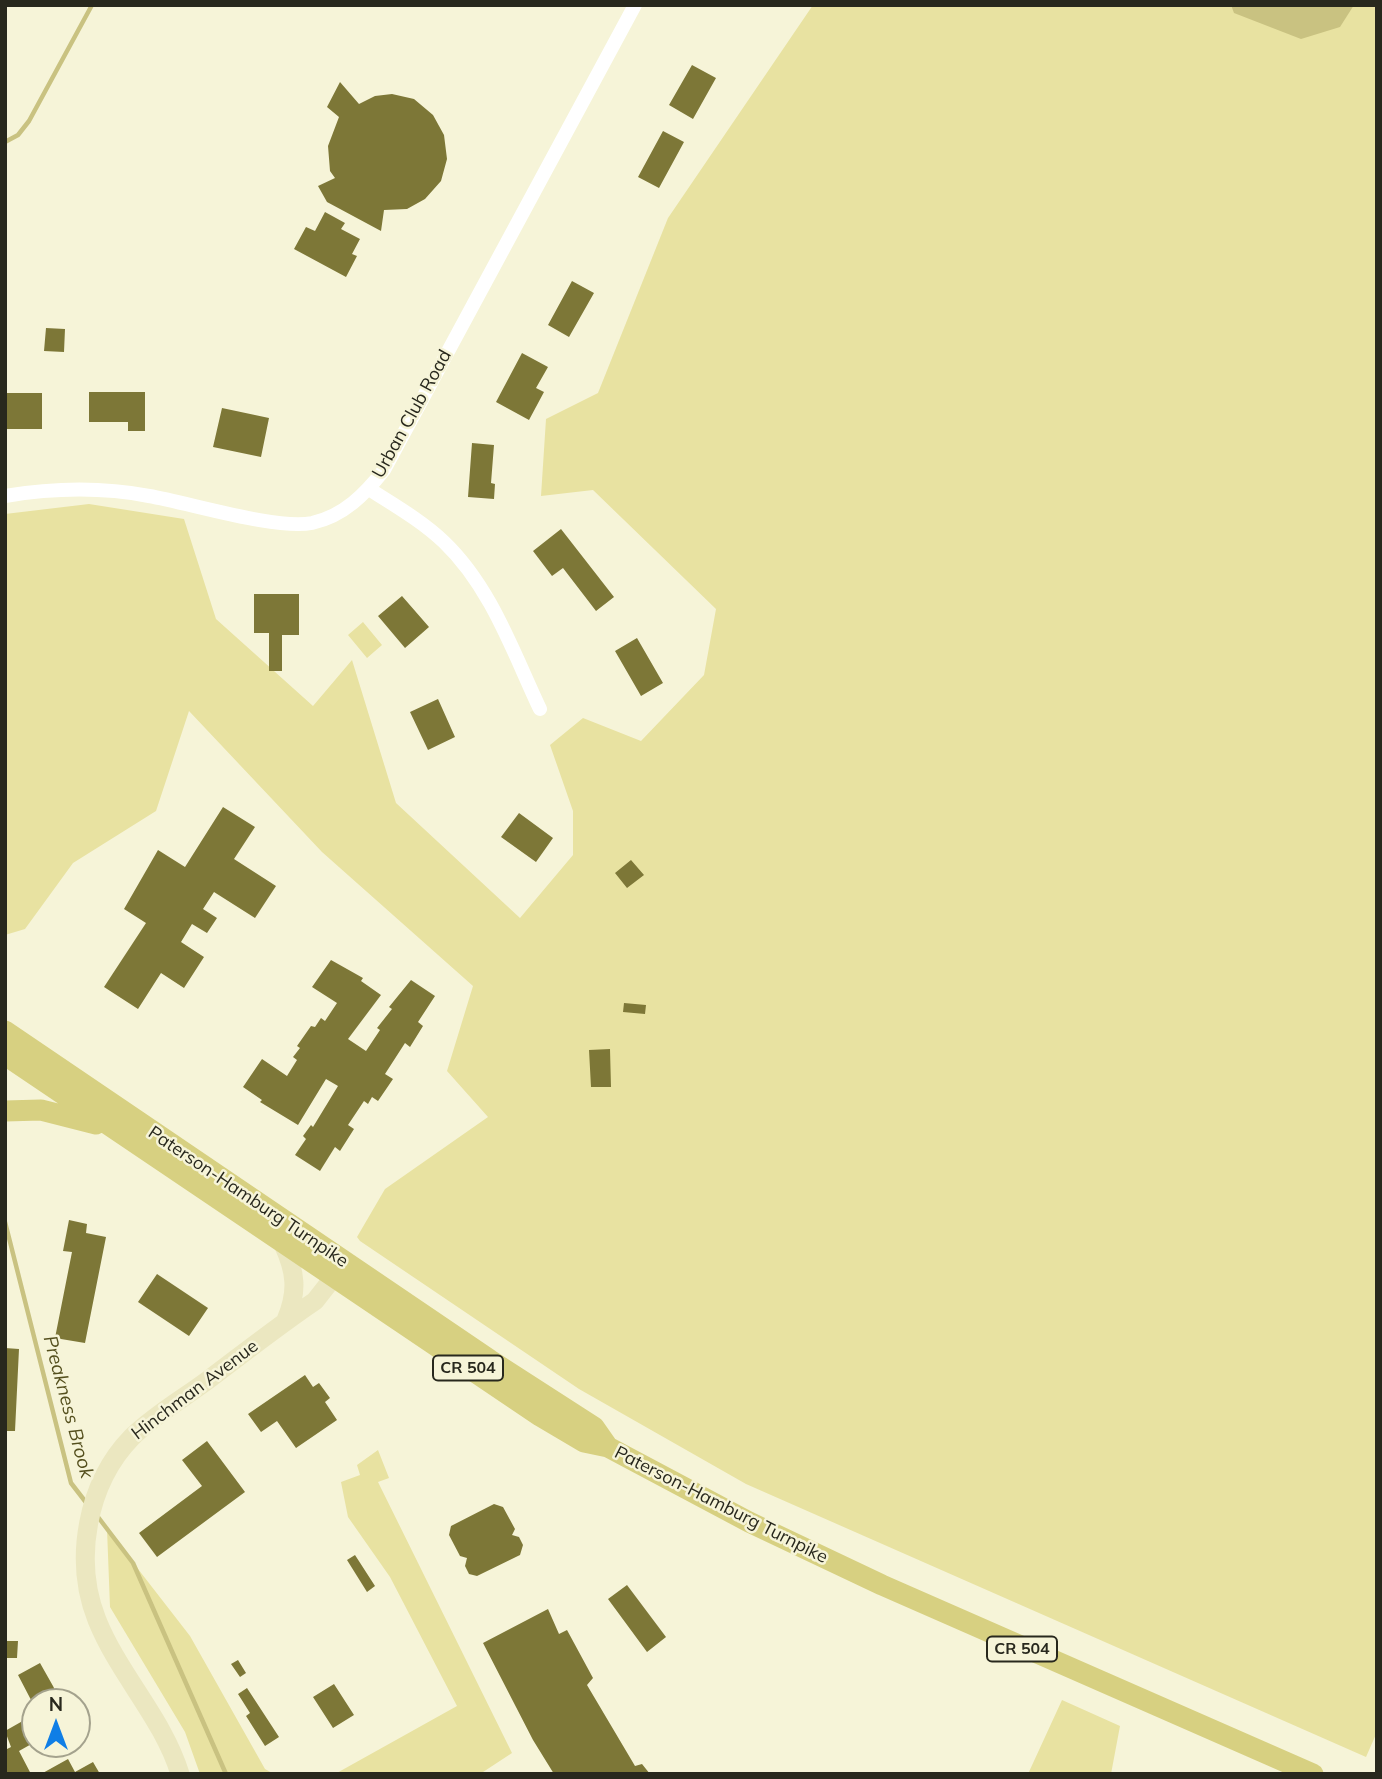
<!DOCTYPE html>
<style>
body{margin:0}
#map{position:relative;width:1382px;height:1779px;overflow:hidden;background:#f6f4d8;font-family:Mulish,sans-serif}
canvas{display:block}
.frame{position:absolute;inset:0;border:7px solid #28281d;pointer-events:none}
.north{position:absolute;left:21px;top:1688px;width:70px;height:70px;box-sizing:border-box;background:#f6f4d8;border:2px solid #a4a28d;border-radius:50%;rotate:0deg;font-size:19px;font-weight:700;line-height:28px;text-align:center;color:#28281d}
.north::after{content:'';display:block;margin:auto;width:24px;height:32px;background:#0f7ee6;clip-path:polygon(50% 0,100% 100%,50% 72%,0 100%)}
</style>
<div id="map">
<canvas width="1382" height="1779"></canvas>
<div class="frame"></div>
<div class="north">N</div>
</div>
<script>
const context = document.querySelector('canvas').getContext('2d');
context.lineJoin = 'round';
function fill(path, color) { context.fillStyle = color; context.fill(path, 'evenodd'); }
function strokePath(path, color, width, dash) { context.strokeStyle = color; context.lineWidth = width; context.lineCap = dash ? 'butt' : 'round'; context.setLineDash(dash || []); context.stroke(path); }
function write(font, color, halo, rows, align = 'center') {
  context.font = font + ' Mulish,sans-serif'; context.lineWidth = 5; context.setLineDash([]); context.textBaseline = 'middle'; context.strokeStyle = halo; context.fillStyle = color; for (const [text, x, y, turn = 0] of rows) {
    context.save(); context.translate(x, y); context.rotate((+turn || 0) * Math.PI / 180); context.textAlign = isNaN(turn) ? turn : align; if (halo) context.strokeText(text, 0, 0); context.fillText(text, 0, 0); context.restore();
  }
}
const green = new Path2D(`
 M813,5H1377V1732L1366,1757L746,1484L579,1389L360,1241L357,1237L385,1189L488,1117L447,1071L473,986L322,852L189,711L156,811L73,863L25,929L5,935V514L89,504L184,519L216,619L313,706L352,660L396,803L520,918L573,855V811L550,745L583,718L641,741L704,675L716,609L593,490L541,496L546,419L598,393L668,218Z
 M363,622L382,645L367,658L348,635Z
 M378,1450L389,1478L378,1482L512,1753L480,1774H335L457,1706L390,1577L348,1517L341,1482L360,1475L357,1465Z
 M107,1529L190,1636L265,1769L274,1774H200L185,1732L110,1607Z
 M1062,1700L1120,1726L1111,1774H1028Z`);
const water = new Path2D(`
 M1231,5H1354L1340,27L1301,39L1234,13Z`);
const stream = new Path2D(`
 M5,142L18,135L29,121L92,5
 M5,1222L71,1483L88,1505
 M98,1517L133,1563L226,1774`);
const building = new Path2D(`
 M692,65L716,78L693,119L669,105Z
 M340,82L359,104L375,96L392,94L414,99L433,115L444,135L447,159L441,181L425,199L407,209L384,210L381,231L327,202L318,186L335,178L330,171L328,146L339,117L327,107Z
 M663,131L684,142L659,188L638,177Z
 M325,212L345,223L341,229L360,239L352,254L357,256L346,277L294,249L306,227L315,231Z
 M572,281L594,293L569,337L548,325Z
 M46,328L65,329L64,352L44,351Z
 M522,353L548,367L536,388L544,392L529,420L496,402Z
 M89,392H145V431H128V422H89Z
 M5,393H42V429H5Z
 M222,408L269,418L261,457L213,447Z
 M472,443L494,445L491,483L495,484L494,499L468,497Z
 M561,529L614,597L596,611L563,568L552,576L533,551Z
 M254,594H299V635H282V671H269V633H254Z
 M402,596L429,627L405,648L378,616Z
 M637,638L663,683L641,696L615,651Z
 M438,699L455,737L428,750L410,712Z
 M223,807L255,827L234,859L276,886L255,918L214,892L203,909L217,918L207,933L192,924L181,942L204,957L184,988L161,973L138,1009L104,987L146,923L124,909L158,850L185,867Z
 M519,813L553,838L536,862L501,837Z
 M631,860L644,875L627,888L615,873Z
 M331,960L363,978L361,981L381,995L348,1039L366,1051L380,1030L377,1028L392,1009L389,1007L411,980L435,996L418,1022L423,1026L410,1047L405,1043L385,1074L393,1079L378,1101L372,1097L368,1104L364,1101L348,1125L354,1129L340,1151L335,1147L320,1171L295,1155L306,1139L303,1136L311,1125L313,1127L338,1086L326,1079L298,1125L260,1102L262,1100L243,1087L262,1059L287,1076L297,1060L293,1057L300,1048L297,1046L311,1026L315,1027L321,1018L325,1021L337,1003L312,987Z
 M624,1003L646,1005L645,1014L623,1012Z
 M610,1049L611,1087H591L589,1050Z
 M69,1220L87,1224L86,1233L106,1237L85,1343L55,1338L72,1252L63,1251Z
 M157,1274L208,1308L189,1336L138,1302Z
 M5,1348L19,1349L15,1431H5Z
 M305,1375L313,1387L319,1383L330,1398L325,1402L337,1420L296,1448L277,1421L261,1432L248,1414Z
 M207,1441L245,1492L157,1557L139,1533L202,1486L182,1460Z
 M494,1504L503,1507L515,1529L512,1535L519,1537L523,1545L520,1555L477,1576L469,1574L465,1566L467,1558L460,1556L449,1535L451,1526Z
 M355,1555L375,1586L367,1592L347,1560Z
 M627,1585L666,1637L647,1652L608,1599Z
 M548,1609L559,1634L567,1630L593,1678L587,1685L635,1766L642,1764L650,1774H554L533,1740L483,1643Z
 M5,1641H18L17,1658H5Z
 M238,1660L246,1673L240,1677L231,1664Z
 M40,1663L53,1686L61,1702H35V1706L30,1698L18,1675Z
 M334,1684L354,1715L333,1728L313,1697Z
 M247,1688L279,1737L265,1746L246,1716L250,1713L238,1694Z
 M35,1714V1742L19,1751L31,1774H5V1750L11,1747L5,1731Z
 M68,1759L75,1772L93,1762L100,1774H41Z`);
const street = new Path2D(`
 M369,489C394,505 422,521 444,542C491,587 513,652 540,709
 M5,496C53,488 102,487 149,496C190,503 276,530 312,523C344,516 365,494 384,470L635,5`);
const secondary = new Path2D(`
 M283,1244C296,1272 298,1292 286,1320
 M180,1774C163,1718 119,1675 97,1620C73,1560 87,1483 132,1437C154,1415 184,1398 208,1380C244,1353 278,1326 315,1301L333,1278L339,1262`);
const primary = new Path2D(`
 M5,1031L490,1360L594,1427L608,1447L749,1522L882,1585L1313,1774
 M5,1055L540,1416L584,1442L608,1447
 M5,1111L41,1110L96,1124`);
const shields = [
 [468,1368,70],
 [1022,1649,70]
];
const shieldNames = [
 ["CR 504",468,1368],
 ["CR 504",1022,1649]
];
const streetNames = [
 ["Urban Club Road",412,414,-61],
 ["Paterson-Hamburg Turnpike",248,1197,34],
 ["Hinchman Avenue",195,1390,-37],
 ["Paterson-Hamburg Turnpike",721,1505,27]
];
const waterNames = [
 ["Preakness Brook",68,1407,75]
];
fill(green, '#e8e2a1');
fill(water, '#c9c281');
strokePath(stream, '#c9c281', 4.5);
fill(building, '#7d7737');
strokePath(street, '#fff', 14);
strokePath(secondary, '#ebe7c0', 19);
strokePath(primary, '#d7d081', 21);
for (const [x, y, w] of shields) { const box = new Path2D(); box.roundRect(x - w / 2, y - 12.5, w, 25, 5); context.fillStyle = '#f6f4d8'; context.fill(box); strokePath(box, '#28281d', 2); }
write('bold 16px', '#28281d', null, shieldNames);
write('18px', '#28281d', '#f6f4d8', streetNames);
write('italic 19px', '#544f1d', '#f6f4d8', waterNames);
</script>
